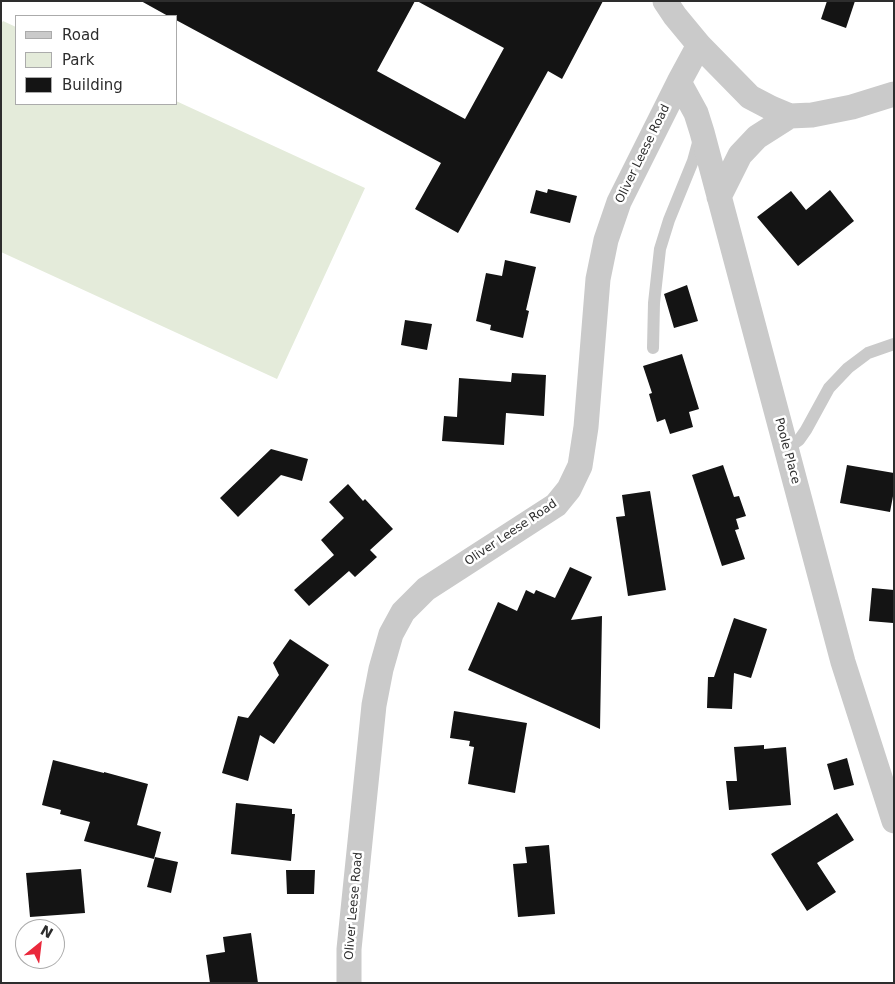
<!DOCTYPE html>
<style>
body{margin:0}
#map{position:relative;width:895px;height:984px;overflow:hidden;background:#fff;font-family:"DejaVu Sans",sans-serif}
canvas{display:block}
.frame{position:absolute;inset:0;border:2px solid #2d2d2d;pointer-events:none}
.legend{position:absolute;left:15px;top:15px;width:162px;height:90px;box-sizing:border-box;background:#fff;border:1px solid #ababab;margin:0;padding:6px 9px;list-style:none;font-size:15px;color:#2d2d2d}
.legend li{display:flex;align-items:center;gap:10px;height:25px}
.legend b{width:25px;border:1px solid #ababab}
.north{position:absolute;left:15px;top:919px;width:50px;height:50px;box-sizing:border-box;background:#fff;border:1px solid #ababab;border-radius:50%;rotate:29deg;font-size:14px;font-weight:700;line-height:20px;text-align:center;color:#2d2d2d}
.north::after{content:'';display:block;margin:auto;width:18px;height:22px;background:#ea293c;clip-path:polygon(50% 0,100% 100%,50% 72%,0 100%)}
</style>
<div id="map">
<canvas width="895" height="984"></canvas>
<div class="frame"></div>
<ul class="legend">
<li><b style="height:6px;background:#cacaca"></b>Road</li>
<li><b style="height:14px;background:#e4ebda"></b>Park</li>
<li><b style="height:14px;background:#141414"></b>Building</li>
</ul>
<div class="north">N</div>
</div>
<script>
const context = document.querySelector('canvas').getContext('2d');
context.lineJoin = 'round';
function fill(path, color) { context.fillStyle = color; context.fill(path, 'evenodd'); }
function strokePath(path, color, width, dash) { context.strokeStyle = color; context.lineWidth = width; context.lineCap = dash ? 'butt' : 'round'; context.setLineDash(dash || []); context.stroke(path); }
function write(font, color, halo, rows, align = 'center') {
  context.font = font + ' "DejaVu Sans",sans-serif'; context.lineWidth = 5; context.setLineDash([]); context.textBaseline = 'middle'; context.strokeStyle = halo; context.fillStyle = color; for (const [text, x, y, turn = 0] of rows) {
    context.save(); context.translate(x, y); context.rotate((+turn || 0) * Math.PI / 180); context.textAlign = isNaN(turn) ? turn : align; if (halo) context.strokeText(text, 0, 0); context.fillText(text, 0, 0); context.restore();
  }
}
const green = new Path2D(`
 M3,21L16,27V104H176V101L365,188L277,379L1,252V24Z`);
const building = new Path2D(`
 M141,1H415L377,71L465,119L504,48L417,1H603L562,79L548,71L458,233L415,209L441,163L176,20V16H168Z
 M827,1H855L846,28L821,19Z
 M548,189L577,196L570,223L530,213L536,190L547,193Z
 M830,190L854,221L798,266L757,217L791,191L806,210Z
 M505,260L536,267L526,310L529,311L523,338L490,330L491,325L476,321L486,273L502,276Z
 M687,285L698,321L674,328L664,294Z
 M405,320L432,324L427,350L401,345Z
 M682,354L699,409L689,412L693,427L670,434L665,419L657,422L649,394L652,393L643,366Z
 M512,373L546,375L544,416L506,413L504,445L442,441L444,416L457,417L459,378L511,382Z
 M271,449L308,459L302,481L281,475L238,517L220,498Z
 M723,465L734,497L739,496L746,516L736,519L739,529L735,530L745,559L722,566L692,475Z
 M847,465L894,473V491L890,512L840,503Z
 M348,484L363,501L365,499L393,529L370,550L377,557L355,577L349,571L309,606L294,590L334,555L321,540L344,518L329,502Z
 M650,491L666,590L628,596L616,517L625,516L622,495Z
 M570,567L592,577L571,620L602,616L600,729L468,670L498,602L517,611L526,590L534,594L536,590L555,598Z
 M872,588L894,590L893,623L869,621Z
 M734,618L767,629L751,678L734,673L732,709L707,708L708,677H714Z
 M290,639L329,665L274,744L260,735L248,781L222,773L238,716L248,718L279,675L273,663Z
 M454,711L527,723L515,793L468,784L474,747L469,746L470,741L450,738Z
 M764,745V749L786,747L791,805L729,810L726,781H737L734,747Z
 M847,758L854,785L834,790L827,764Z
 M53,760L104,773V772L148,784L137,825L161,832L154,859L84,841L90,822L60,814L61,810L42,805Z
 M236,803L292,809V814H295L291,861L231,854Z
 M837,813L854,840L817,863L836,892L807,911L771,854Z
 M549,845L555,914L518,917L513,864L527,863L525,847Z
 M155,857L178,862L171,893L147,887Z
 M81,869L85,913L30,917L26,873Z
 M286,870H315L314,894H287Z
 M251,933L258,983H210L206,955L225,952L223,937Z`);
const lane = new Path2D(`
 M653,348L654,303L660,249L669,220L693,161L699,139
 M786,449L799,440L806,430L829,388L848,368L868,353L894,344`);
const street = new Path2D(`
 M665,1L675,16L699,45L750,97L771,108L790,116L812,115L852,107L894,94
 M679,82L696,113L702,132L843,662L894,821
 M719,197L740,155L757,137L790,116
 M349,983V949L374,705L381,669L391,634L403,612L426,589L556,505L569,489L580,466L586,427L598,279L606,240L619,202L679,82L699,45`);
const streetNames = [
 ["Oliver Leese Road",643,154,-64],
 ["Poole Place",787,451,75],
 ["Oliver Leese Road",511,533,-34],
 ["Oliver Leese Road",354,906,-85]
];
fill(green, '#e4ebda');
fill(building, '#141414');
strokePath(lane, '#cacaca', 12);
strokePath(street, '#cacaca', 25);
write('12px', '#2d2d2d', '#fff', streetNames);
</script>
